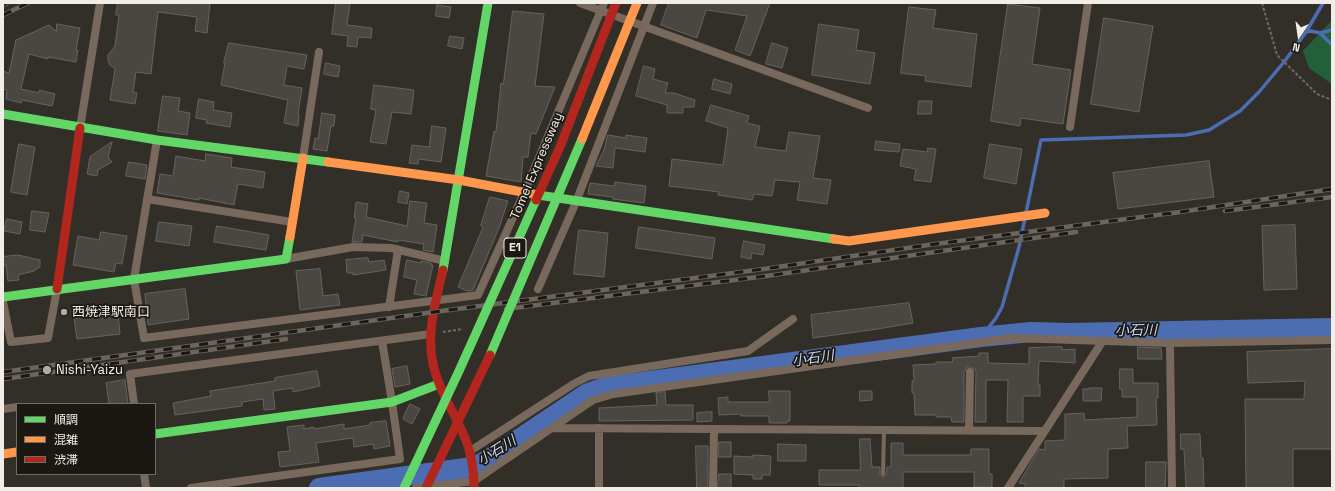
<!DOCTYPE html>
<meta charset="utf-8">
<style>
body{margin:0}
#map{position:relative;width:1335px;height:491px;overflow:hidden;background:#322f29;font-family:"Space Grotesk","Noto Sans JP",sans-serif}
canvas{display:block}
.frame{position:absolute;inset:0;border:4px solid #f2eee7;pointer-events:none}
.legend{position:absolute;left:16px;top:403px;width:140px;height:72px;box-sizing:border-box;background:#1b1813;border:1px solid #716e68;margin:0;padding:5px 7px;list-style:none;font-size:12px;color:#f2eee7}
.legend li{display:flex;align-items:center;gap:8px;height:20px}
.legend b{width:20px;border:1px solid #716e68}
.north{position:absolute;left:1279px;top:16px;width:40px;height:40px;-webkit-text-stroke:3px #1b1813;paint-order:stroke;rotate:193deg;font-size:11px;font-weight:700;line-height:16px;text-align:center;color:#f2eee7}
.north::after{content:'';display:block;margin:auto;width:14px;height:18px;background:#f2eee7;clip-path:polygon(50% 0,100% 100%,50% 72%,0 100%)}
</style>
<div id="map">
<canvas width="1335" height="491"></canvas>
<div class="frame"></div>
<ul class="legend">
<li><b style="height:5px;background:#63d668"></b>順調</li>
<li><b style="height:5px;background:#ff974d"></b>混雑</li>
<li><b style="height:5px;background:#b3261e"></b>渋滞</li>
</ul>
<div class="north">N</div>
</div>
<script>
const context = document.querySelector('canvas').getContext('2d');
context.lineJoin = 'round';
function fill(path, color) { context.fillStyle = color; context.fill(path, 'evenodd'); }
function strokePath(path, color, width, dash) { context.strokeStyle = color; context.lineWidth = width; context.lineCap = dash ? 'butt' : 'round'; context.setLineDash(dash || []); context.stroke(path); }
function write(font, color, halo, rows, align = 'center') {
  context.font = font + ' "Space Grotesk","Noto Sans JP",sans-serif'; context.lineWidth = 3.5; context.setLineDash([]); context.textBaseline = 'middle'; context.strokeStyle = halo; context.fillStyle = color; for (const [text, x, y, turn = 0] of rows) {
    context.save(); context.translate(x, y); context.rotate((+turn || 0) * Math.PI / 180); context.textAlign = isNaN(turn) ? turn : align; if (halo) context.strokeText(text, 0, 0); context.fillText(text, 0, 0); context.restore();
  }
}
const forest = new Path2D(`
 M1332,20V84L1309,68L1303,51Z`);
const stream = new Path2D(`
 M1306,32L1311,31L1320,33L1332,30
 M1320,33L1332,45
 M981,337L996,318L1002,307L1019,247L1041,140L1186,135L1209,130L1240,111L1259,92L1284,62L1306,32L1323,3`);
const river = new Path2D(`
 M319,488L465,468L478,465L489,459L586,394L605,387L981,337L1031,332L1068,333L1332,328`);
const building = new Path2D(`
 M118,3H210L207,33L195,31L197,17L158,12L151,74L136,72L133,92L137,93L135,104L110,100L115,69L110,65L108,61V55L115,46L119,15H116Z
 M336,3H350L347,25L372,28L371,38L358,37L357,47L347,46L348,36L332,34Z
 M669,3H770L750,56L735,50L747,16L706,10L697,38L661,25Z
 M1008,4L1040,8L1032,64L1071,70L1063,124L1021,118L1020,126L991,121Z
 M437,5L451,7L449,18L436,16Z
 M909,7L936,10L933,28L977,34L971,87L925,81L926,76L901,73Z
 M513,11L544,14L535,86L555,87L536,134L531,133L528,157H523L521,182L486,176L494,131L496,132L501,83L503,84Z
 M1104,18L1153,26L1139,112L1091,104Z
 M57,24L80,28L76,50H78L76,62L48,57V59L29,54L21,89L39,93V90L55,94L52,106L22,100L21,103L6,99L7,90L3,89V71L9,73L16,40L49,25L56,31Z
 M819,24L859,30L856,50L875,53L870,84L812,75Z
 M450,36L464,38L462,49L448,46Z
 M229,43L307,55L304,69L287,66L284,85L302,88L298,114L299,115L298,126L284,123L288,100L221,85L225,63H224Z
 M772,43L788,48L782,68L766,64Z
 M326,63L340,66L338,77L324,74Z
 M644,66L655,69L653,79L668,83L665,93H674L695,100L694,107H683V113H667V105L636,96Z
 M714,79L732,84L730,94L712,89Z
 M374,85L414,90L411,114L392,112L386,144L370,142L376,110L371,109Z
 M163,96L180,98L178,111L190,113L187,135L158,131Z
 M199,99L214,102L213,110L232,113L230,127L206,123L207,120L196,118Z
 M919,101H932L931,114H918Z
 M711,105L749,116L747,123L760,126L755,147L786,151L789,132L820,136L813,178L831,180L827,204L797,200L800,182L775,180L772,196L754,194L752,200L718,195L719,192L669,186L672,159L723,165L728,128L706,121Z
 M322,113L335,115L334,126H331L327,151L313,149L315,138L318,139Z
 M432,126L446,128L441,162L419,159L418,164L409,163L412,145L429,147Z
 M608,135L626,138V135L647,138L645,152L615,148L613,168L596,166L604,150Z
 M876,141L900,144L899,152L875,150Z
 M112,142L108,157L112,162L98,170L97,176L87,174L90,157Z
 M19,144L35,147L27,195L11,192Z
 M990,144L1022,149L1016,184L984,178Z
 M928,148L936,149L931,182L914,180L916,169L900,166L903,149L927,152Z
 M206,154L232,158L231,167L265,172L263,188L238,184L234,205L199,198V200L157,193L160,174L173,176L176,156L205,161Z
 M1209,161L1214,197L1118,209L1113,173Z
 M129,162L147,165L145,179L126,176Z
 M615,182L646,186L644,203L613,199V197L588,194L590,183L614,186Z
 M400,191L409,193L407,204L398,202Z
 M490,197L508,201L499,228L473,290L467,291L458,287L483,227L481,226Z
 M410,201L427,203L424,223L437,225L433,252L423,250L424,244L398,240V242L363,235L362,242H352L356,218H354L356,202L368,204L366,217L407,226Z
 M32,211L49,213L45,232L30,230Z
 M7,219L22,222L20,234L4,231Z
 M159,222L192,226L189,246L156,241Z
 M1295,225L1297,289L1264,290L1262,226Z
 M217,226L269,235L266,250L214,242Z
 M639,227L715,238L712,259L636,248Z
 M579,230L608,233L604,277L574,274Z
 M101,232L127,236L122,264L116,263L114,272L73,265L78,236L99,240Z
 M744,241L765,245L763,255L752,253L751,259L741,257Z
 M18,255L40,260V267L34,271L18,275L19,280L8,281L6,265L3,266V257Z
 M368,258L369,262L384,260L386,270L353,275V273H347L346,260Z
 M407,260L421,263V261L431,263V265H433L426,296L414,294L417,280L404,277Z
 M320,269L323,296L338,294L340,305L300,310L296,271Z
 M185,289L189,319L148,325L145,294Z
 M909,303L913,323L878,329L813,338L811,315Z
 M118,314L120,334L77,339L74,319Z
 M1062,347V350L1075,349V363L1039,361L1038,385H1040V396H1023V422H1007L1008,380H986V422H975L976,372L975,369L970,367H967L964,372V422H952L951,417H936V415H915L914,393H912V381H914L913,365L936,364V362H953L952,358L979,356V353H988V363L1029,364V348Z
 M1138,347L1161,348L1162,359H1138Z
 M1332,349V449H1293V488H1246L1245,399H1304L1305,381L1248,383L1247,352Z
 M407,366L410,384L395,387L392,369Z
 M1120,369H1133V383H1158V398H1156L1157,425L1127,426L1128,448L1108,449V478L1064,479V488H1025V484L1019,483L1039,449L1045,450V441L1065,440V414L1084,413L1085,420L1137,417V397H1122V389H1120Z
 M317,371L320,386L293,392L292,388L273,391L275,409L264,410L263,399L242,402V406L175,415L173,403L211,396L210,391L275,381V378Z
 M125,380L128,404H109L106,383Z
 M1089,388H1102L1101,401H1083V389H1089Z
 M769,391H790V421H787V423H769V416H741V414L719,415L718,398L728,397V402H769Z
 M860,391H872V400L860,401Z
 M665,392L666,405H693V420L599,421V408L657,405L656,393Z
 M410,404L420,409L412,424L403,419Z
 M712,412V421L697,422V413Z
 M386,421L390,446L374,449L373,444L354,447L353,438L316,443L319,462L280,467L278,452L290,451L287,427L304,425V429L314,427V429L344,424V429L370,425V423Z
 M1181,434H1200L1201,458H1203L1204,488H1186L1184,449H1181Z
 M860,439H870L872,467H880V475L883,477L886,475L887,467H891V443H903V455H971V449H989V474H992V487H974V472H903V488H859V485H819V470H860Z
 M719,442H731V457H719Z
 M778,444L806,445V461H778Z
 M696,446H708V488H697Z
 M753,455L771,456L770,475H762V479H753V475L734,474V456L753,457Z
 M1146,462H1166L1165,488H1146Z
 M719,474H731V488H718Z`);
const path = new Path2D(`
 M1262,3L1277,55L1317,94L1332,100
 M443,332L463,329`);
const lane = new Path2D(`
 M883,474L884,430`);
const street = new Path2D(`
 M580,3L868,108
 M1070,127L1088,3
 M80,128L100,3
 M157,140L134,279L144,338L478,295L524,193L604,3
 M303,158L319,52
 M147,199L292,222
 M286,259L353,247L391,248L445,261
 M538,289L576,202L653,3
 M3,302L11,342L48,338L57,289
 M389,307L398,250
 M1170,343L1172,488
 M134,404L130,374L431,334
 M3,409L17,407
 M553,428L1044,431
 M969,431L970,372
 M470,451L575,383L589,376L748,351L793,319
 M144,474L146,488
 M191,488L400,459L392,402L382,341
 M416,488L474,481L593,400L613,394L1011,338L1170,343L1332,340
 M599,488V428
 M713,488L714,429
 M1008,488L1102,342`);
const fast = new Path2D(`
 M3,114L157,140L328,162
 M538,195L834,239
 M443,270L488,3
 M3,297L286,259L290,237
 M155,434L392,402L439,384`);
const slow = new Path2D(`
 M328,162L459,180L538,195
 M290,237L303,158
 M834,239L849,241L1045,213
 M3,454L17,452`);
const jam = new Path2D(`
 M443,270C436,301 426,332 433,364C439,392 457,416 467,443C472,457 474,473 474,488
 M57,289L80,128`);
const rail = new Path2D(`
 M3,5L7,3
 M3,15L28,3
 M1225,211L1332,197
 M506,309L766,276L1076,232
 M3,372L434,312L764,269L928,245L1180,212L1332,189
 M3,379L286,339`);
const fastBridge = new Path2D(`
 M490,355L582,139
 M404,488L459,371L536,200`);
const slowBridge = new Path2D(`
 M582,139L637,3`);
const jamBridge = new Path2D(`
 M536,200L560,147L616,3
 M426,488L490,355`);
const markers = [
 [64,312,4,"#afaba4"],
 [47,370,5,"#afaba4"]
];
const shields = [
 [515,248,22]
];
const shieldNames = [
 ["E1",515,248]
];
const streetNames = [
 ["Tomei Expressway",537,166,-67]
];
const poiNames = [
 ["西焼津駅南口",72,312],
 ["Nishi-Yaizu",56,370]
];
const waterNames = [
 ["小石川",1136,331,-1],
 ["小石川",813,359,-8],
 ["小石川",497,451,-32]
];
fill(forest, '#216039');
strokePath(stream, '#4d6db3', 3.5);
strokePath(river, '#4d6db3', 20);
fill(building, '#4a4742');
strokePath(building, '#66635e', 1);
strokePath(path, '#746a62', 2, [3, 2]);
strokePath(lane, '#79695c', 4);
strokePath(street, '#79695c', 8);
strokePath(fast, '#63d668', 9);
strokePath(slow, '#ff974d', 9);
strokePath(jam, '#b3261e', 9);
strokePath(rail, '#6c655d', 4.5);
strokePath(rail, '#1b1813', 3, [9]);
strokePath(fastBridge, '#63d668', 9);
strokePath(slowBridge, '#ff974d', 9);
strokePath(jamBridge, '#b3261e', 9);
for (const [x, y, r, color] of markers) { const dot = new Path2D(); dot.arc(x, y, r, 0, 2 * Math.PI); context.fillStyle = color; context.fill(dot); strokePath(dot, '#1b1813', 1.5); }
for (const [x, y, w] of shields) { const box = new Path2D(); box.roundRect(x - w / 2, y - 10, w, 20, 3); context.fillStyle = '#1b1813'; context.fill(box); strokePath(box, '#f2eee7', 1); }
write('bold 12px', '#f2eee7', null, shieldNames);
write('13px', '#f2eee7', '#1b1813', streetNames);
write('13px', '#f2eee7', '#1b1813', poiNames, 'left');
write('italic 14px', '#cbd5ea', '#1b1813', waterNames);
</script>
